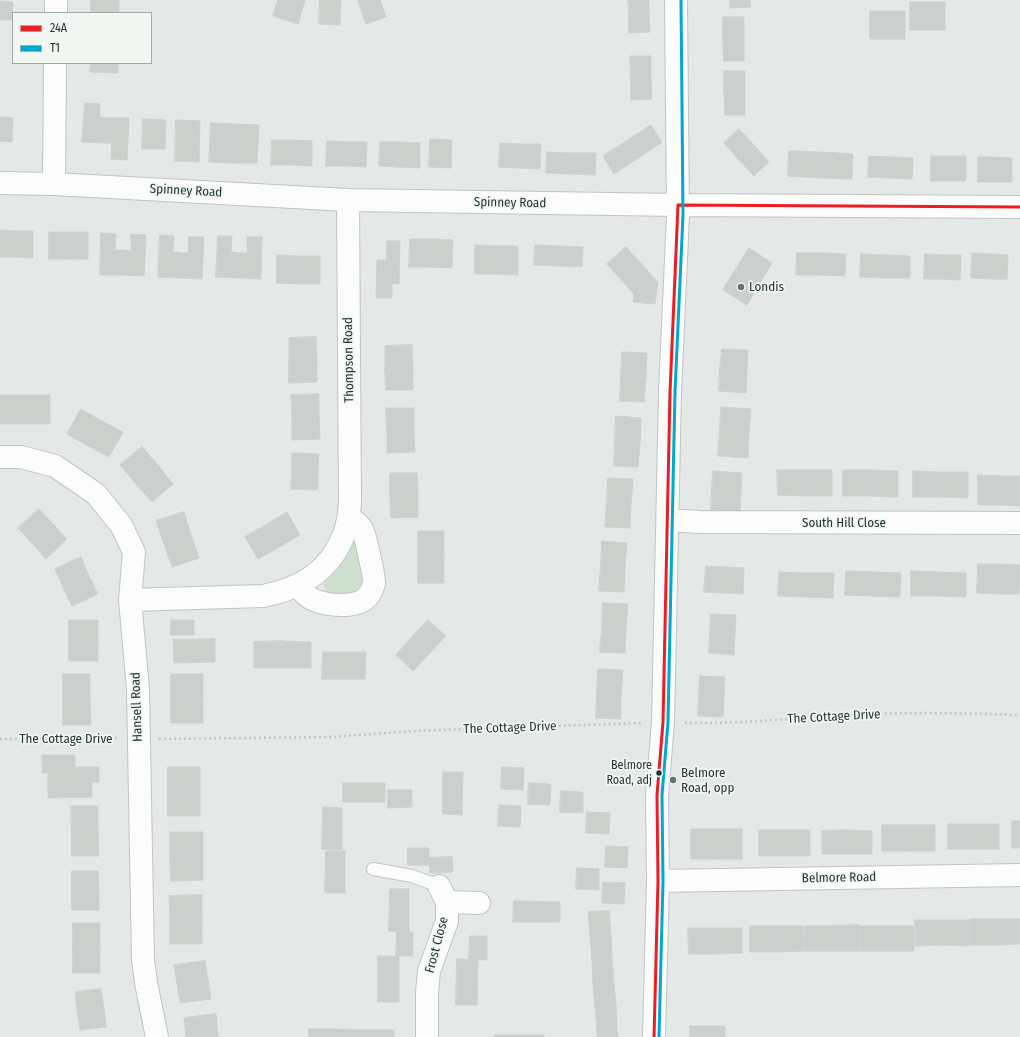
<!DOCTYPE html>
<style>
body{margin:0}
#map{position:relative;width:1020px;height:1037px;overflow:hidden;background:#e4e8e6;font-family:"Fira Sans Condensed",sans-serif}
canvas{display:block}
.legend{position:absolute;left:12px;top:12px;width:140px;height:52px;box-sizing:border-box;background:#f2f7f4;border:1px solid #a0aba6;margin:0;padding:5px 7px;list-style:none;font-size:12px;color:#243930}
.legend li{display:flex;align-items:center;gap:8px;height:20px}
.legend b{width:20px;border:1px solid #a0aba6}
</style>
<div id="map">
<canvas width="1020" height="1037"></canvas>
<ul class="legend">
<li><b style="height:5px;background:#ee1d23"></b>24A</li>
<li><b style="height:5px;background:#00a9ce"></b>T1</li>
</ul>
</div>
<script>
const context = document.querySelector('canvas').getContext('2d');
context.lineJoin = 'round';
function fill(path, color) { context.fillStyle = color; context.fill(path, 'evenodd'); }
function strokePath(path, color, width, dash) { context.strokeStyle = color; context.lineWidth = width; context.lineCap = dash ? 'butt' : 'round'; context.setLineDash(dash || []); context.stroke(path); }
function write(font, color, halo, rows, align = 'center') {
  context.font = font + ' "Fira Sans Condensed",sans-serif'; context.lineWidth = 3.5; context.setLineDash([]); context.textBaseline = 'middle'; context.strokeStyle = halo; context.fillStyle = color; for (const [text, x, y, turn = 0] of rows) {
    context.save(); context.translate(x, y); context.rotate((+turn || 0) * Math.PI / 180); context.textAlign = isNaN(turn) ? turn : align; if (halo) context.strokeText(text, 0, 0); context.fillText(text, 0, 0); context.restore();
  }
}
const green = new Path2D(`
 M353,537L358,539L367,580L348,598L327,593L324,587V579Z`);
const building = new Path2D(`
 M91,0H119V13H91Z
 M278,0H305L298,24L273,16Z
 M320,0H341L340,25L319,24Z
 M358,0H380L386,17L366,24Z
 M628,0H649V11H629Z
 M730,0H750L751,7L730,8Z
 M0,1L13,2L12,20H0Z
 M910,2H928L927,30H910Z
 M928,2H945V30H927Z
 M629,11H649L650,32L629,33Z
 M870,11H887V39H870Z
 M887,11H905V39H887Z
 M723,17H744V39H723Z
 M723,39H744V61H724Z
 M630,56H651V78H631Z
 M91,63H118V73L90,72Z
 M724,71H745V92L724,93Z
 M631,78H651L652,99L631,100Z
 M745,92V115H725L724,93Z
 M85,103L100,104V117L105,118L104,143L82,142Z
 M0,117L13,118L12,142L0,141Z
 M105,118H129L127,160L111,159L112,143H104Z
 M143,119L166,120L165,149H142Z
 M176,120L200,121L199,162L175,161Z
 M211,123L235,124L233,163L209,162Z
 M235,124L259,125L257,163H233Z
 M651,125L662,142L638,158L627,141Z
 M739,129L754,145L739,160L724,143Z
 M430,139L452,140L451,168L429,167Z
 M272,140H292L291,165H271Z
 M292,140L312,141V166L291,165Z
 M327,141L347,142L346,166H326Z
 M627,141L638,158L614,174L603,156Z
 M347,142H367L366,167L346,166Z
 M380,142H400L399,167L379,166Z
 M400,142L420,143V168L399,167Z
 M500,143L520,144L519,168L499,167Z
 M520,144H541L540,169L519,168Z
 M754,145L769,162L754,176L739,160Z
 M789,151L821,152L820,178L788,176Z
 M547,152L571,153V174L546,173Z
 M821,152L853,154L852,179L820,178Z
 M571,153H596L595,175L571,174Z
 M869,156L891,157L890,178L868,177Z
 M931,156H949V181H931Z
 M949,156H966V181H949Z
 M891,157L913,158L912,179L890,178Z
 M978,157H995V182H978Z
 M995,157L1012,158V182H995Z
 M0,230L14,231V257H0Z
 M14,231H33V258L14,257Z
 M49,232H69V259H49Z
 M69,232H88V259H69Z
 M101,233L116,234L115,250H123L122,275H100Z
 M131,234L146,235L144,276L122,275L123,250L131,251Z
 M160,235L174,236L173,252L181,253L180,278L158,277Z
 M218,236H232L231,252L239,253L238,278L216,277Z
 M189,237H204L202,279L180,278L181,253H188Z
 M247,237H262L261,279L238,278L239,253H247Z
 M410,239H431V267H409Z
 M431,239L453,240L452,268L431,267Z
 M387,241H400L399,284H392V298H376L377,260H386Z
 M475,245L497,246L496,274H475Z
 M535,245L559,246L558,266L534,265Z
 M497,246H518V275L496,274Z
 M559,246L583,247L582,267L558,266Z
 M626,247L658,282L655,304L633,302L634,294L607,264Z
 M749,248L772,263L747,305L723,290Z
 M797,253H821V275H796Z
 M821,253L846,254L845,276L821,275Z
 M972,253L990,254L989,279L971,278Z
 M861,254L886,255L885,278L860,277Z
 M925,254L943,255L942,279H924Z
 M990,254L1008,255L1007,279H989Z
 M277,255L299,256L298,284L277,283Z
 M886,255L910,256V278H885Z
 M943,255H961L960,280L942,279Z
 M299,256H320V284H298Z
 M316,337L317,360H289V338Z
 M412,345L413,368H385V346Z
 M722,349L748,350L747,372L720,370Z
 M622,352L647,353L646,378L621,376Z
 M289,360H317V382L289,383Z
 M385,368H413V390H386Z
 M720,370L747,372L746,393L719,391Z
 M621,376L646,378L644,402L620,401Z
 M319,394V416L292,417L291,395Z
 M0,395H24V424H0Z
 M24,395H50V424H24Z
 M721,407L751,409L749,433L720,431Z
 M386,408H414V430L387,431Z
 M81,409L102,421L88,446L67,434Z
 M319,416L320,439L292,440V417Z
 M616,416L641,418L640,443L615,441Z
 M102,421L123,432L109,457L88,446Z
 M414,430L415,452L387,453V431Z
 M720,431L749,433L748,458L718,456Z
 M615,441L640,443L638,467L614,466Z
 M142,447L158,465L136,484L120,465Z
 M292,453L319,454L318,472L292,471Z
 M158,465L173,484L152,502L136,484Z
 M777,470H805V496L778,495Z
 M805,470H832V496H805Z
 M843,470H871L870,496H843Z
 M871,470L898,471V497L870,496Z
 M292,471L318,472V490L291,489Z
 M713,471L742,473L740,512L711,510Z
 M913,471L941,472L940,497H913Z
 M941,472H968V498L940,497Z
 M390,473H417L418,495L390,496Z
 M978,475L999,476V505H978Z
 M999,476H1020V506L999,505Z
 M608,478L633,479L631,504L607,502Z
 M418,495V517L391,518L390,496Z
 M607,502L631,504L630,528L605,527Z
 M39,509L53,524L32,543L18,528Z
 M184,512L191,535L164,544L156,521Z
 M287,512L300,535L279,547L266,525Z
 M53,524L67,539L46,559L32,543Z
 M266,525L279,547L258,559L245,537Z
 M418,531H444V557H418Z
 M191,535L199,558L172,567L164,544Z
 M602,541L627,543L625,567L601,566Z
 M81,557L89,576L63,587L55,569Z
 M418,557H444V583H418Z
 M978,564H999L998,594L977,593Z
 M999,564L1020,565L1019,594H998Z
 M601,566L625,567L624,592L599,591Z
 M706,566L744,568L743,594L704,592Z
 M846,571L873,572V596L845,595Z
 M911,571L939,572L938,596H911Z
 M779,572L806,573V597L778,596Z
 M873,572L901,573L900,597L873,596Z
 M939,572L966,573V597L938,596Z
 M806,573H834L833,598L806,597Z
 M89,576L98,594L72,606L63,587Z
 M603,603L628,604L626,629L602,627Z
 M711,614L736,615L735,635L710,633Z
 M69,620H98V641H69Z
 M171,620H194V635H171Z
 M428,620L446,636L429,654L412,637Z
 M602,627L626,629L625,653L600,652Z
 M710,633L735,635L734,655L709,653Z
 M412,637L429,654L413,671L396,655Z
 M215,639V662L174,663L173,640Z
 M69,641H98V661H69Z
 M283,641L311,642V668H283Z
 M283,641V668H254V642Z
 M323,652H344V679H322Z
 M344,652H366L365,679H344Z
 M598,669L623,670L621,695L597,693Z
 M63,674H90V700H63Z
 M171,674H203V699H171Z
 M700,676L725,677L724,697L699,696Z
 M597,693L621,695V719L596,718Z
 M699,696L724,697L723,717L698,716Z
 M171,699H203V723H171Z
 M63,700H90L91,725H63Z
 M42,755H75V767H99V782H92V797L48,798V772L43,773Z
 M168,767H200V791H168Z
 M502,767L524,768L523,790L501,789Z
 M443,772H463L462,815L443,814Z
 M343,783H385V802H343Z
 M529,783L551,784L550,805L528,804Z
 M388,790H412V807L388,808Z
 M168,791H200V816H168Z
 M561,791L583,792V813L560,812Z
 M499,805L521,806L520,827L498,826Z
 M71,806H98V831H72Z
 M323,807L342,808V850L322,849Z
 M587,812L610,813L609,834L586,833Z
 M1012,821H1020V848H1012Z
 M948,824H973L974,849H948Z
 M973,824H999V849H974Z
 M882,825H909V851H882Z
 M909,825H935V851H909Z
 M691,829H716V859H691Z
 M716,829H742V859H716Z
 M759,830H784V856H759Z
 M784,830H810V856H784Z
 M847,830V854H822V831Z
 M847,830L872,831V854H847Z
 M72,831H98L99,856H72Z
 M170,832H203V856H170Z
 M606,846L628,847L627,868L605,867Z
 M408,848H429V865H408Z
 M326,851H345V893H325Z
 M170,856H203V880L171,881Z
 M452,857L453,872L430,873L429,858Z
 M577,868L599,869V890L576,889Z
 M72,871H98L99,890H72Z
 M603,882L625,883L624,904L602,903Z
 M390,889H409V932L389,931Z
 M72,890H99V910H72Z
 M202,895V920H170L169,896Z
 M514,901L560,902V922H513Z
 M609,911L611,935L590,936L588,912Z
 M970,919H997V945H970Z
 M997,919H1020V944L997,945Z
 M170,920H202V944H170Z
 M915,920H942V945L916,946Z
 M942,920H969V946L942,945Z
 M73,923H100V948H73Z
 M859,925V951H832V926Z
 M750,926H776L777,952H750Z
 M776,926H803L804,951L777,952Z
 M805,926H832V951H805Z
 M860,926H887V951H860Z
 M887,926H914V951H887Z
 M688,928H715V954H689Z
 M715,928H742V953L715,954Z
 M397,932H413V956H396Z
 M611,935L612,959L592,960L590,936Z
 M470,936H487V960L469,959Z
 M73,948H100V973H73Z
 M378,956H399V1002H378Z
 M457,959L478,960L477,1005H456Z
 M612,959L614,982L593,984L592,960Z
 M205,961L208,980L177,984L174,965Z
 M208,980L211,999L180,1003L177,984Z
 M614,982L616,1006L595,1008L593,984Z
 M101,989L104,1008L77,1011L75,992Z
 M616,1006L617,1030L597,1031L595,1008Z
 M104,1008L106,1027L80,1030L77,1011Z
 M216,1014L218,1037H186L184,1018Z
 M690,1026H725V1037H690Z
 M309,1029H337V1037H309Z
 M337,1029L366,1030V1037H337Z
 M366,1030H394V1037H366Z
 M617,1030L618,1037H597V1031Z
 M495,1035H520V1037H495Z
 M520,1035H544V1037H520Z`);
const path = new Path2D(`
 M685,723C739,724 792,718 846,715C904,712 962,713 1020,715
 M0,739L118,738
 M159,739L332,737L413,731L642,723`);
const lane = new Path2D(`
 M373,869L412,876L439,886`);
const street = new Path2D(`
 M56,13V0
 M0,183L54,184L348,200L678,205L1020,207
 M54,184L55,63
 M0,457H21L55,466L96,494L121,525L134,552L130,600L138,689L143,959L146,983L157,1037
 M668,520L700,522L1020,523
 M298,586C302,592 307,597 314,600C328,606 359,609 369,595C371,592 373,587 374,584C375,579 365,533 362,529C358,523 355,521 348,519
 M130,600L263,596C299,589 328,573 343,537C347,527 349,515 350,504L348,200
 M658,881L1020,875
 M447,902L479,903
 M427,1037V993L429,971L447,921V902L439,886
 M654,1037L658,881L657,795L663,722L670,392L678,215L676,0`);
const bus1 = new Path2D(`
 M654,1037L658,881L657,795L663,722L670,392L678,205L1020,207`);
const bus2 = new Path2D(`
 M659,1037L663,881L662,795L668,722L675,392L683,215L681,0`);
const markers = [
 [741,287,4,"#677670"],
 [659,773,3.5,"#243930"],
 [673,780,4,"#677670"]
];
const busNames = [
 ["Belmore",652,766],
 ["Road, adj",652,781]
];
const streetNames = [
 ["Spinney Road",186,191,3],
 ["Spinney Road",510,203,1],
 ["Thompson Road",349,360,-91],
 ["South Hill Close",844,523],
 ["Hansell Road",137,707,-92],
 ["The Cottage Drive",834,717,-3],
 ["The Cottage Drive",510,728,-2],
 ["The Cottage Drive",66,739],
 ["Belmore Road",839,878,-1],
 ["Frost Close",437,945,-75]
];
const poiNames = [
 ["Londis",749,287],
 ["Belmore",681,773],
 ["Road, opp",681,788]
];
fill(green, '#cfe0d1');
fill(building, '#cbd0cd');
strokePath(building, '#cdd1cf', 1);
strokePath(lane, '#c1c5c3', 14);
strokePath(street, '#c1c5c3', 24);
strokePath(path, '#c1c8c4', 2.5, [2, 3]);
strokePath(lane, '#fbfcfb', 12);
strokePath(street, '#fbfcfb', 22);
strokePath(bus1, '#ee1d23', 3);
strokePath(bus2, '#00a9ce', 3);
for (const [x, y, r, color] of markers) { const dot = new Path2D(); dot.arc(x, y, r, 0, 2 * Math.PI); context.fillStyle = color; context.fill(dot); strokePath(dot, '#f2f7f4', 1.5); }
write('12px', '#243930', '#f2f7f4', busNames, 'right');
write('13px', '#243930', '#f2f7f4', streetNames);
write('13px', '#243930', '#f2f7f4', poiNames, 'left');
</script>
